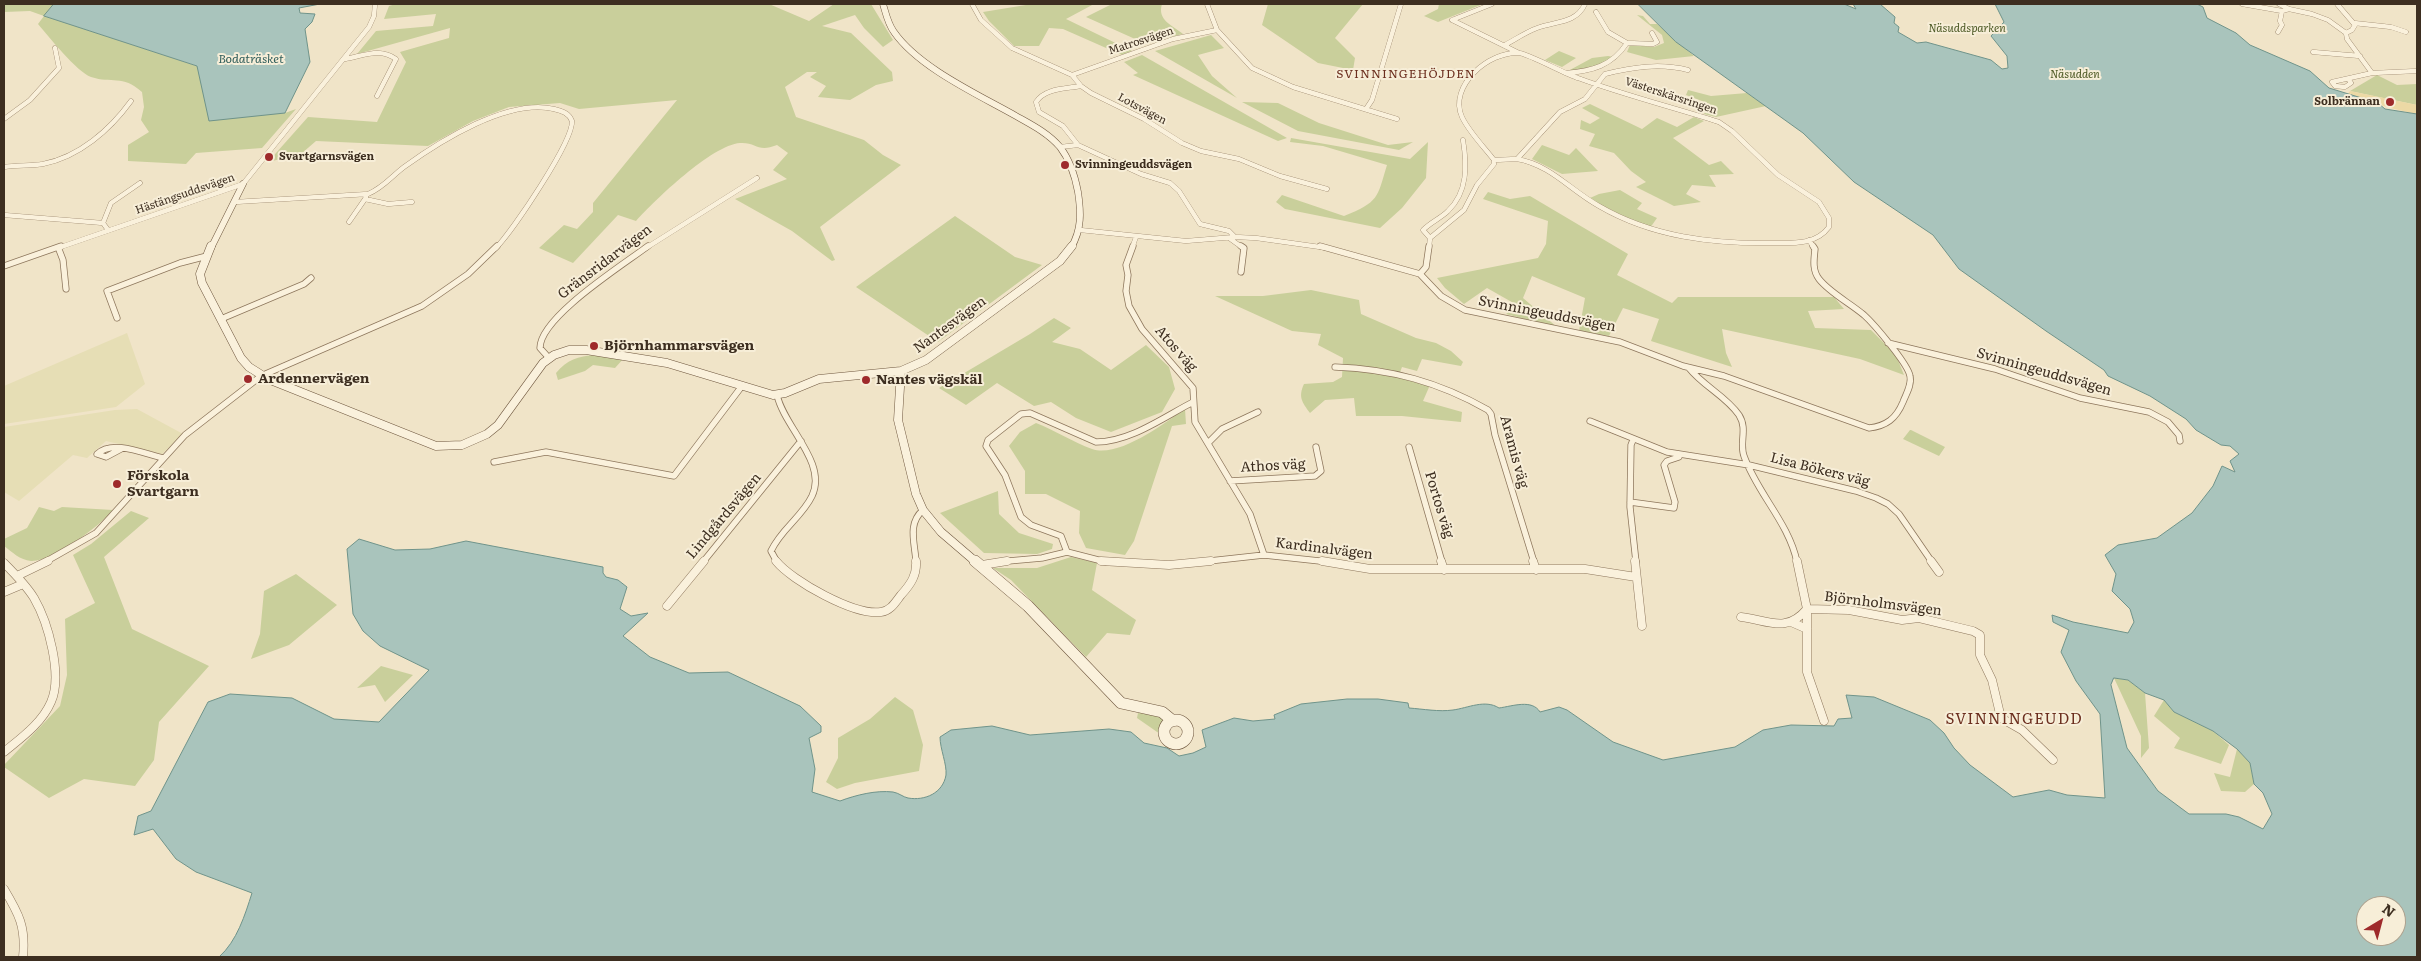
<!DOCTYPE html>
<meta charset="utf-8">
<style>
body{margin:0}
#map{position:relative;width:2421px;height:961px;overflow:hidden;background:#f0e4c8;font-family:Literata,serif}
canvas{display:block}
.frame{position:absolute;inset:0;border:5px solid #3d2e20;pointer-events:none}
.north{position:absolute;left:2356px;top:896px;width:50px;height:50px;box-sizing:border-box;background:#f7eed8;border:1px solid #ada18e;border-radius:50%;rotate:37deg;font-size:14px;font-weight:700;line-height:20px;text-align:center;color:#3d2e20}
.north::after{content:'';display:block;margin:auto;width:18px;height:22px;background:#9e2a2b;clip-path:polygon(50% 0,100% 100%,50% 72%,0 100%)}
</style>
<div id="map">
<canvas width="2421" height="961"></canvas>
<div class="frame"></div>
<div class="north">N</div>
</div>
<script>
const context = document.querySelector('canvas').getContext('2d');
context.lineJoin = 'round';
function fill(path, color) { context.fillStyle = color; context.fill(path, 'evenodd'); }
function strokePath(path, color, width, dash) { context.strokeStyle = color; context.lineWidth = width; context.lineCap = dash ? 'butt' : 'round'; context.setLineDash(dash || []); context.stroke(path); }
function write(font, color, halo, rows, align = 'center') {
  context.font = font + ' Literata,serif'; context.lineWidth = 4; context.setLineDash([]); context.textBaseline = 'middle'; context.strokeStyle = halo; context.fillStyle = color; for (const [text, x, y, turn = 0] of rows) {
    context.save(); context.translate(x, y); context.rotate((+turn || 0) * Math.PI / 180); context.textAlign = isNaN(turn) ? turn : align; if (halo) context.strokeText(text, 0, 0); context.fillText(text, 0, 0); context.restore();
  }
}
const farmland = new Path2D(`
 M127,333L145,384L116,407L4,424V386Z
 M137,409L183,434L162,454L106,441L87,458L73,455L19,501L4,492V427L115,410Z`);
const green = new Path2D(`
 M4,4H54L45,16L197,66L285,113L296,109L262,148L196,153L186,164L128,161V145L149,132L141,120L144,107L142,92C122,74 112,84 91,77C77,72 49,37 38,24L44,16L30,11L4,12Z
 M396,4H769L809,21L834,4H871L893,40L883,47L864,28L855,15L822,26L851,33L892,72L893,81L876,85L850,100L818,97L826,86L810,77L817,72H807L785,87L796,117L864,140L883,155L901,165L820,227L835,260L832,261L792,231L735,199L787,179L773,170L788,153L777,145C757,153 757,142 740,143C712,145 655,200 636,221L618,215L573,263L539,248L564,225L577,229L593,212V203L677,100L579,109L560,103L509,107L473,121L428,146L316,141L301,154L268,162L308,117L377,122L406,62L400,52L449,38L450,28L357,54L376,31L433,26L436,14L384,19L389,6Z
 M1032,4H1094L1066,19L1132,51L1122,55L1063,29L1049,28L1039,46H1014L989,21L983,12Z
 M1112,4H1162C1157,20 1172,25 1183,34L1144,43L1086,17Z
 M1268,4H1363L1335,38L1355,58L1353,70L1318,63L1262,25Z
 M1439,4H1483L1438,22L1424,16L1438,9Z
 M1637,15L1643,16L1650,24H1657L1694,56L1656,60L1627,52L1630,45L1654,47L1664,43L1662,35Z
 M1211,35L1224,48L1198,55L1212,76L1237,98L1155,51Z
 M1559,51L1576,58L1562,67L1545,60Z
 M1142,55L1287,138L1278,141L1133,75L1138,73L1124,62Z
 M1608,56L1614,57L1597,68L1568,71L1592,58Z
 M2377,75L2397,85L2417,84V105L2350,91Z
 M1688,90L1711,96L1747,93L1766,106L1716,117L1704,114L1710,104L1686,95Z
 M1242,102L1278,103L1319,123L1388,145L1413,142L1399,150L1298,131Z
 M1590,104L1642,129L1657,118L1677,127L1694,117L1704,121L1673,138L1709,165L1721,161L1734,174L1709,175L1716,187L1692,185L1686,194L1701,202L1674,206L1636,187L1646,182L1631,171L1614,153L1589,146L1595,134L1580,129L1581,120L1590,124L1600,118L1582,108Z
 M1291,138L1410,159L1428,142L1426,178L1402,208L1380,228L1285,209L1276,202L1282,195L1344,216C1379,202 1377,198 1387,165L1323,146L1290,142Z
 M1542,145L1569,155L1576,148L1598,171L1562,174L1532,159Z
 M1620,190L1642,203L1637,209L1657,218L1650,228L1609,210L1590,198L1599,194Z
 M1488,192L1510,199L1530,196L1628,254L1617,275L1672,303L1678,297H1834L1844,309L1808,311L1815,328L1871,330L1896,355L1904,375L1860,359L1722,329L1726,353L1732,367L1651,341L1659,319L1623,308L1609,336L1579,331L1585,298L1532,276L1523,298L1558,328L1506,314L1517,305L1487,288L1464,304L1445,288L1437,278L1538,258L1546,244L1548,221L1483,199Z
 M955,216L1015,257L1042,265L938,342L856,287Z
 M1311,290L1359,300L1361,314L1416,338L1436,343L1451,351L1463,362L1461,366L1422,359L1417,371L1402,367L1399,375L1430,385L1423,401L1462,412L1461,422L1402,416H1356L1354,398L1325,400L1310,413C1302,402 1298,397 1304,384L1333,382L1342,377L1343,358L1318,345L1321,334L1292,331L1215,296H1263Z
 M1054,318L1071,328L1052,342L1080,349L1111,370L1146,345L1169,367L1175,389L1162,412L1111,432L1076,418L1051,402L1034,406L997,383L966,405L939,388L1030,334Z
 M595,355L624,358L615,368L593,365L585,371L558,380L556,373C567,360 578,356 595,355Z
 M1185,409L1186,424L1172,426L1134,541L1125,555L1086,548L1079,533L1080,511L1046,494H1025V471L1009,446L1020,432L1036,423C1054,430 1073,442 1092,449C1119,458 1163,424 1185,409Z
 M1910,430H1911L1945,447L1939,456L1903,439Z
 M998,491L999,514L1019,533L1053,544L1052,549L1037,554L984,553L940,513Z
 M39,507L54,511L62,507L113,510C100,526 52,562 31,561C20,560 12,552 4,546V539L27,528Z
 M131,511L149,518L104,557L132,629L209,666L159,722L154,760L135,786L84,779L49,798L4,767V765L60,706L67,675L65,619L95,603L73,555L91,544Z
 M1071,557L1097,563L1092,590L1136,620L1130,635L1107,633L1086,657L1011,580L993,568H1037Z
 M296,574L337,605L289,645L251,659L260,634L264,591Z
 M381,666L413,675L385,702L375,685L357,688Z
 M2114,678L2128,680L2145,693L2149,748L2141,758V736Z
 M895,697L913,710L923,745L919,771L855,783L837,789L826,782L838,758V738L870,719Z
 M2164,700L2174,712L2213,731L2229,745L2221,764L2174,748L2180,738L2154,716Z
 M1138,713L1157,714L1167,720L1160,734L1137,718Z
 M2237,749L2250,763L2254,784L2245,792L2221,791L2214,773L2230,777Z`);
const sand = new Path2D(`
 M2350,91L2417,105V114C2394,110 2370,102 2348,94Z`);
const water = new Path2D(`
 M54,4H320L299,8L300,13L315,14L312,22L305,29L310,62L285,113L209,121L197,66L44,16Z
 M1638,4H1844L1856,9L1853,4H1880L1895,17L1894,23L1899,27L1898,32L1917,43L1926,42L1991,60L2002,69L2008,68L2007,56L1991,36L2004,22L1995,4H2197L2203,7L2207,18L2236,33L2250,45L2310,71L2329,88L2378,103L2385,109L2417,114V957H219C237,941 245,915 252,893L196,872L176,859L153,829L134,835L138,816L151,811L208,702L230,694L292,698L334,719L379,722L429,670L380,646L363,631L353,614L347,549L359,539L395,550L430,549L466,541L603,567V573L606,577L618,580L627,587L620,609L631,616L648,613L623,636L650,657L689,673L728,672L800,706L821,726V732L809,738L815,769L812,792L840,801C856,795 876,790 893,792C899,793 903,797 908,798C925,801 943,793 946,775C947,764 940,749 940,737L951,730L992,726L1030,735L1109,729L1131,732L1144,743L1167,748L1179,756L1193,753L1206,747L1202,730L1234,718L1253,721L1275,719L1274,715L1301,704L1347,699H1378L1408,703L1409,708C1423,709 1439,712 1453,710C1468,708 1485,699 1499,708C1513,706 1532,699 1540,712L1559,707L1567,710L1613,742L1663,760L1735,747L1763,730L1791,725L1834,726L1838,719L1852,718L1846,695L1874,697L1930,720L1944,733L1954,748L1970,765L2013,797L2049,790L2067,795L2105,798L2100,714L2076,681L2061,652L2069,630L2053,622L2052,615L2073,622L2128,633L2134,622L2130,609L2112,591L2116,574L2105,555L2118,545L2157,538L2192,513L2213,486L2222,466L2235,472L2230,461L2239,454L2230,446L2221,445L2196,430L2186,419L2150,396L2108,376L2104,370L2046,331L1959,269L1933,235L1854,182L1803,133L1676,42ZM2114,678L2128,680L2145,693L2164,700L2174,712L2213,731L2237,749L2250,763L2254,784L2263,793L2272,814L2263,829L2239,817L2226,814H2189L2158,791L2127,748L2111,685ZM2366,906H2396V936H2366Z`);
const streetFar2 = new Path2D(`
 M972,4L981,20L1012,48L1072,75L1081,86L1091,93L1144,119L1182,143L1201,151L1239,159L1280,176L1327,189
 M1207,4L1217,30L1252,68L1293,87L1397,119
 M2242,4L2282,11L2289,9L2312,14L2328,20L2346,33
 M2279,4L2289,9
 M2337,4L2355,25L2352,30L2346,33L2347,39L2372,73L2332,82L2335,86L2345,87L2351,83L2349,80
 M1596,12L1608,32L1627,43
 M1452,20L1519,53
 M1452,20L1492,4
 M2354,23L2391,27L2406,32
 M2278,32L2282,25L2280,21L2282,11
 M1505,45C1516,39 1526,32 1537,28C1555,21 1576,24 1585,4
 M2313,52L2360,56
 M345,59C363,56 380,47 396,59L377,96
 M1566,73C1592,71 1612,66 1627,43L1653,44L1657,42L1652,33
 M2372,73L2417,71
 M1072,75L1173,39L1217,30
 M1081,86C1065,89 1045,88 1036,102L1039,112L1063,126L1078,145L1141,174L1170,183L1179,191L1200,224L1229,231L1235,237
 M1366,109L1372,100L1401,4
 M4,119L30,100L59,68L55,48
 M1060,147L1078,145
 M1494,160C1484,147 1469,132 1462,117C1448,86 1489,51 1519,53C1529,54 1565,74 1578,78C1624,95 1672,107 1719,122L1732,131L1778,175L1819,202L1829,218V227C1816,245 1793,243 1773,243C1713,244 1652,237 1599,206C1570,190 1551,165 1517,159
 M1494,160L1517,159L1560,112L1585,99L1605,74C1633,67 1660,63 1688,70
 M4,167C17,165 30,166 43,164C79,157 110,130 131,101
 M367,194L365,199L388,204L412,202
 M235,202L368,194C383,188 392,176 404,167C440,141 508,98 554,109C562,111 569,113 572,121C573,142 513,230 496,248
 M4,215L103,223L108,230
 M349,222L365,199
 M103,223L111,203L140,183
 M1080,230L1186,241L1235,237L1256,238L1327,248
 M1229,238L1243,248
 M1430,238L1423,230C1431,222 1441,218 1448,211C1468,192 1467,165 1463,140
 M1809,240L1814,248
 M58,248L243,184L369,27L374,16L375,4
 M646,248L757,178
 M1132,248L1136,237
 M1429,248L1430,238L1464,210L1477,185L1494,164V160`);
const streetFar1 = new Path2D(`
 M1133,246L1126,265L1128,275L1126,291L1129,306L1142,329L1193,388L1195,422L1250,514L1264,555
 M1320,246L1420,274L1441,296L1465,310L1620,342L1683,366L1724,376L1869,428C1886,426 1896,419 1903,402C1906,394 1912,385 1910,376C1908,364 1874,324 1864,315C1850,303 1830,293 1819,279C1812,270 1814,259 1815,249L1813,246
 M58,247L63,260L66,289
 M4,266L61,246
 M1241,272L1244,248L1241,246
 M1420,274L1426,267L1429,246
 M117,318L107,291L180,263L207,256
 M221,319L304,284L311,278
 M1888,343L1995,369L2080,398L2149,412L2168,422L2179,435L2180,441
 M549,358L540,348C540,317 623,265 648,246
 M1335,367C1391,369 1439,382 1488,410L1491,414L1495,435L1534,562
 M1689,368C1703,386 1726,396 1739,415C1748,429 1739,443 1744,456C1757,493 1789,523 1797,562
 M1590,421L1667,452L1749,465L1856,491L1876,498L1888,504L1899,514L1932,562
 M1633,440L1631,445L1630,507L1636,562
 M1208,443L1222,429L1258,412
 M1409,447L1442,562
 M121,449L106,457L97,454C113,439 145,454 163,458
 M494,462L546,452L674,476L742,386
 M1230,481L1315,476L1321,471L1316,447
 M1630,502L1674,508L1675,502L1664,465L1667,461L1679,457V454
 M1067,552L1061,536L1031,525L1021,517L1005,475L986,446L988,440L1021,414L1030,413L1096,442C1130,442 1164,417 1193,402
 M45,562L96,533L185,435L261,376L422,306L468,274L497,246
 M703,562L801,441
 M777,562L771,551C781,529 802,517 812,496C828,463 784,427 777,395
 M916,562C915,543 907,524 923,510
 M997,562L1042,558L1067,552L1106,562
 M1200,562L1264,555L1329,562`);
const street = new Path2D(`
 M776,561C792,581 855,616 881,612C891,611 896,601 901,595C911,584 917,575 916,561
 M1101,561L1169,565L1211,561
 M1322,561L1370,569H1585L1636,577
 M1441,561L1444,570
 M1533,561L1536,570
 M1635,561L1642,626
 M1797,561L1807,609V672L1824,721
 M1931,561L1939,572
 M4,563C15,574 26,585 34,598C48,622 63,675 51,702C42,723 21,738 4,752
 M982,565L1007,561
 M17,576L48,561
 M4,592L23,584
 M667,606L704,561
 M1741,617C1768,620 1786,634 1807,609L1849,610L1902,620L1919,618L1973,631L1980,635V655L1992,680L2001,718L2022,730L2053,760
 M1791,622L1807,629
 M4,889C19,914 26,927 23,957`);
const secondaryFar2 = new Path2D(`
 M883,4C886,14 888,24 894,32C919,68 979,95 1016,116C1032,125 1048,133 1060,147C1070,160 1075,176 1078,192C1081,212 1082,229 1071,248
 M211,248L243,184`);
const secondaryFar1 = new Path2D(`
 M211,246L200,274L202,283L241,358L249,367L268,379L436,446L462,445L487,434L498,425L543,363L554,355L569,350H586L667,363L773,395L785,393L819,379L901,371L926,360L1060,261L1072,246
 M901,371L898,420L916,494L923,510L941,532L976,562`);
const secondary = new Path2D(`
 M975,561L1028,606L1121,703L1162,712L1173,721
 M1164 732a12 12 0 1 1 24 0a12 12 0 1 1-24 0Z`);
const markers = [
 [2390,102,5,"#9e2a2b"],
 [269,157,5,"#9e2a2b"],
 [1065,165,5,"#9e2a2b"],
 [594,346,5,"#9e2a2b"],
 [248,379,5,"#9e2a2b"],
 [866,380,5,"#9e2a2b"],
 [117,484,5,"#9e2a2b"]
];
const farParknames = [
 ["Näsuddsparken",1967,29],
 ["Näsudden",2075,75]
];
const farStreetnames = [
 ["Matrosvägen",1141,41,-18],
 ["Västerskärsringen",1671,96,18],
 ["Lotsvägen",1142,109,28],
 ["Hästängsuddsvägen",185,194,-19]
];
const farPoinames = [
 ["Solbrännan",2380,102,"right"],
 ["Svartgarnsvägen",279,157],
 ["Svinningeuddsvägen",1075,165]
];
const farWaternames = [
 ["Bodaträsket",251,59]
];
const farNeighbourhoodnames = [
 ["SVINNINGEHÖJDEN",1406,74]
];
const streetNames = [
 ["Gränsridarvägen",605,262,-37],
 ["Svinningeuddsvägen",1547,314,11],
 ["Nantesvägen",950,325,-36],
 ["Atos väg",1176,349,49],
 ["Svinningeuddsvägen",2044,372,16],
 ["Aramis väg",1514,452,75],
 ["Athos väg",1273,466,-3],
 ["Lisa Bökers väg",1820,470,14],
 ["Portos väg",1439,505,73],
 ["Lindgårdsvägen",724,516,-50],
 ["Kardinalvägen",1324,549,7],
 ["Björnholmsvägen",1883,604,7]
];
const poiNames = [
 ["Björnhammarsvägen",604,346],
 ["Ardennervägen",258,379],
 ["Nantes vägskäl",876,380],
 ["Förskola",127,476],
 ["Svartgarn",127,492]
];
const neighbourhoodNames = [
 ["SVINNINGEUDD",2014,720]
];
fill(farmland, '#e6deb5');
fill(green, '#c9cf9b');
fill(sand, '#ecd9a5');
fill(water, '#a9c4bc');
strokePath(water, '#6f938a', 1);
strokePath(streetFar2, '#8d765c', 5);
strokePath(streetFar1, '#8d765c', 7);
strokePath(street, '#8d765c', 9);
strokePath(secondaryFar2, '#6f573f', 7);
strokePath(secondaryFar1, '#6f573f', 9);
strokePath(secondary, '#6f573f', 12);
strokePath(streetFar2, '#faf1dc', 4.5);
strokePath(streetFar1, '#faf1dc', 5.5);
strokePath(street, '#faf1dc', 8);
strokePath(secondaryFar2, '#faf1dc', 6);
strokePath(secondaryFar1, '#faf1dc', 8);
strokePath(secondary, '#faf1dc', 11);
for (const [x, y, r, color] of markers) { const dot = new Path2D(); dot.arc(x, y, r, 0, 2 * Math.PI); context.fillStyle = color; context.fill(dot); strokePath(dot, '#f7eed8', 2); }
write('italic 11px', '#4d5a26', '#f7eed8', farParknames);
write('11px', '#3d2e20', '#f7eed8', farStreetnames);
write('bold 11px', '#3d2e20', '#f7eed8', farPoinames, 'left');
write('italic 12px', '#2f5d5a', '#f7eed8', farWaternames);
context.letterSpacing = '1px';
write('12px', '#6b2e1e', '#f7eed8', farNeighbourhoodnames);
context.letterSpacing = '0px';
write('14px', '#3d2e20', '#f7eed8', streetNames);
write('bold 14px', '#3d2e20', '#f7eed8', poiNames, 'left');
context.letterSpacing = '1px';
write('15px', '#6b2e1e', '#f7eed8', neighbourhoodNames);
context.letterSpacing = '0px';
</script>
